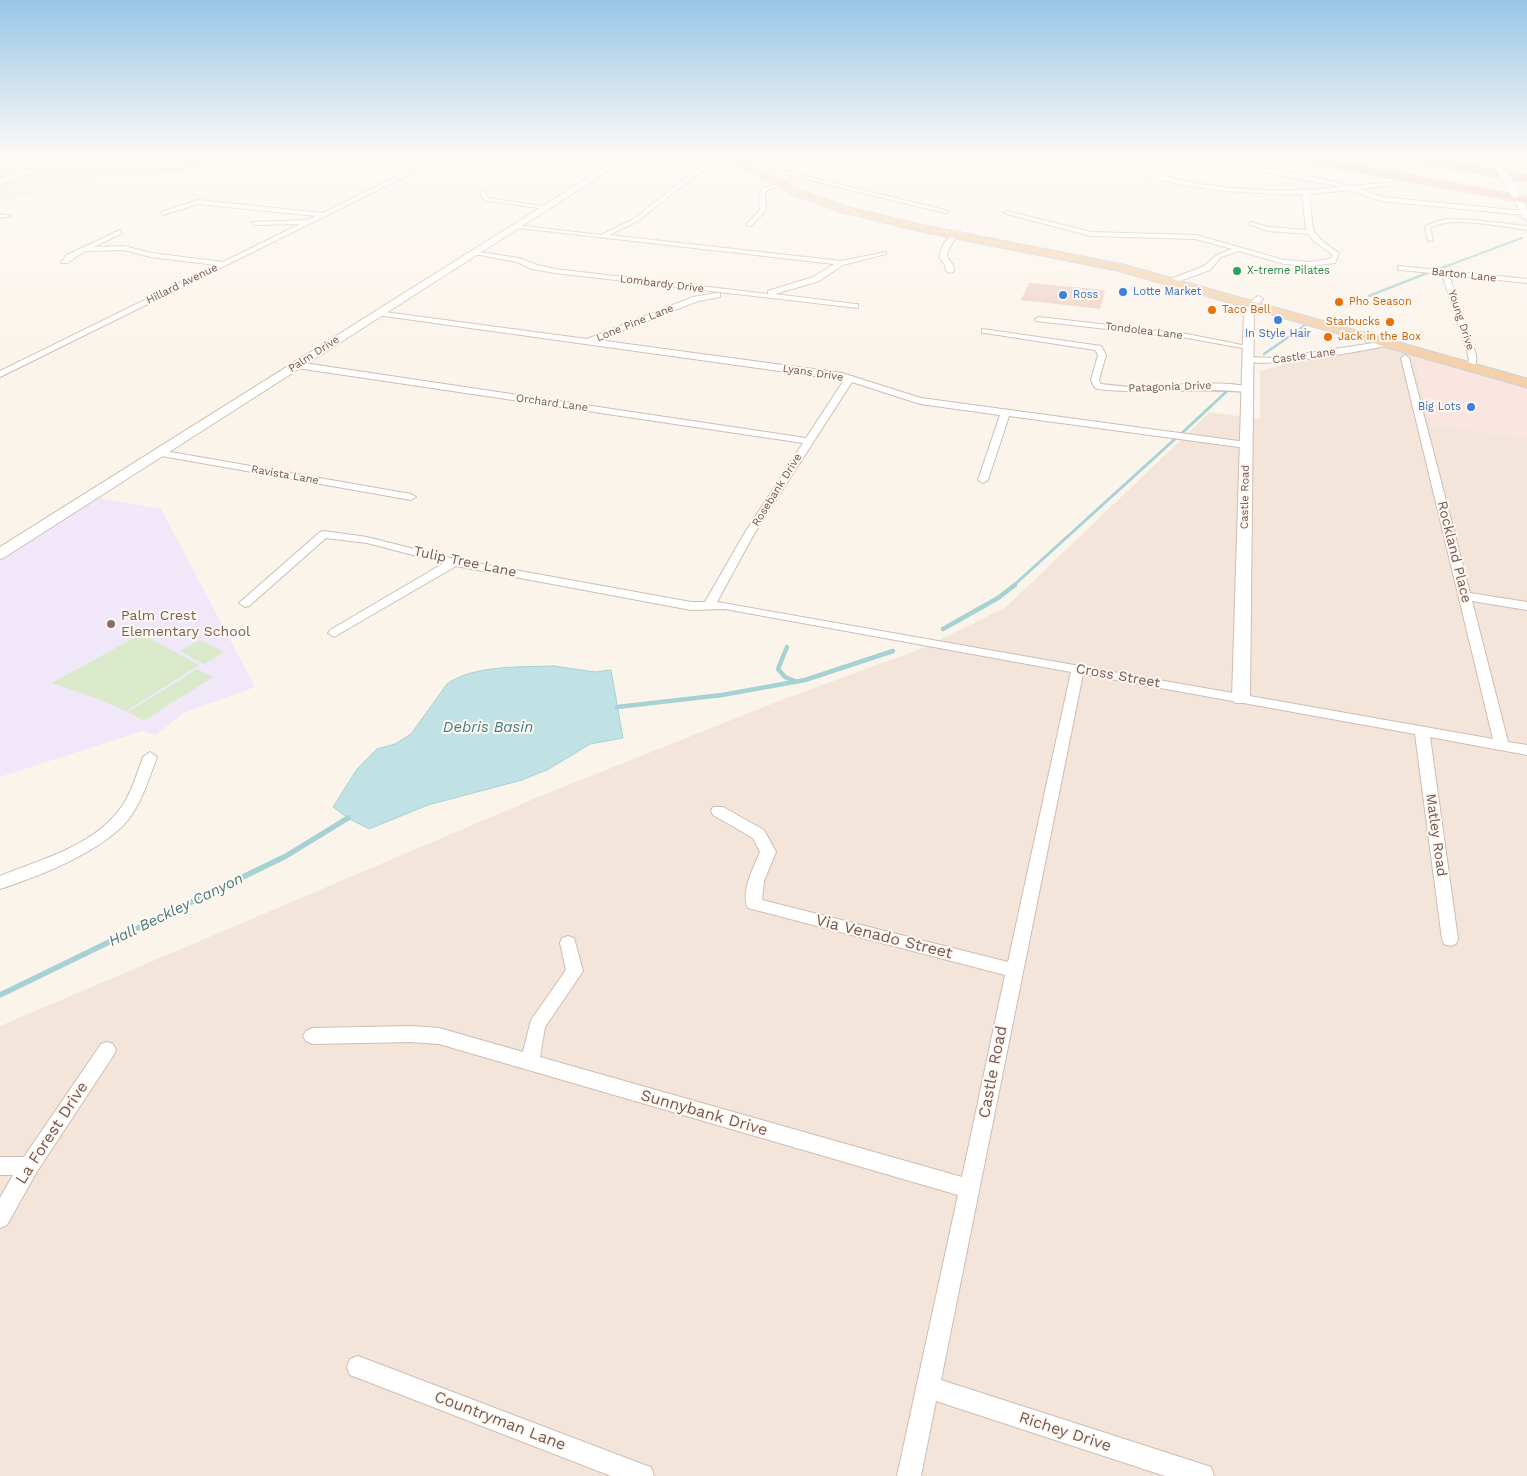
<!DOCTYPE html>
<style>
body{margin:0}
canvas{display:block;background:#fbf4eb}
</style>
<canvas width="1527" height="1476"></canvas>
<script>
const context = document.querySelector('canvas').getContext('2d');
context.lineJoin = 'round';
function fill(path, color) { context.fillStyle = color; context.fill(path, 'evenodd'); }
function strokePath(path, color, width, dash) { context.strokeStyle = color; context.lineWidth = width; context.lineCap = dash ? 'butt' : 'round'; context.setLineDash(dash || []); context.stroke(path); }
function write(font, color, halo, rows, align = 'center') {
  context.font = font + ' "Work Sans",sans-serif'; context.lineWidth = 4; context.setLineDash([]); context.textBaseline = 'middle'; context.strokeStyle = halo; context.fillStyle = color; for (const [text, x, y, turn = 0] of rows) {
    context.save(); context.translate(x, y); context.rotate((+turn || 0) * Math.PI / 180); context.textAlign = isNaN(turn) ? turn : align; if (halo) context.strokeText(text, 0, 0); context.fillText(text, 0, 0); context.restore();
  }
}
const residential = new Path2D(`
 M0,155H312L256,165L183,173L78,180L64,188L0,200Z
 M1388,347L1414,355L1431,425L1527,438V1476H0V1026L536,798L784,699L923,648L1006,607L1210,412L1260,419V371L1298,361Z`);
const commercial = new Path2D(`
 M1414,355L1527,388V438L1431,425Z`);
const education = new Path2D(`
 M98,498L161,509L255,687L183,713L156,735L142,731L0,777V560Z`);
const green = new Path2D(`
 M141,634L199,665L126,711L93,697L52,683Z
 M200,640L224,652L204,664L180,651Z
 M197,669L213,677L180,698L164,690Z
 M163,690L179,698L144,721L128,712Z`);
const water = new Path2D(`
 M554,666L595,672L611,670L623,738L590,744L549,769L522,780L428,805L369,829L348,818L333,807L357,769L377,749L395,744L411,734L447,684C472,665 523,667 554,666Z`);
const streamFar4 = new Path2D(`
 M1447,266L1522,238`);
const streamFar3 = new Path2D(`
 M1436,270L1450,265
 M1369,296L1427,273
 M1264,354L1307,324
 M1210,407L1227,391`);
const streamFar2 = new Path2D(`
 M1182,433L1211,406
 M1013,586L1175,439`);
const streamFar1 = new Path2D(`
 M943,629L998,598L1015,585
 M787,647L778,669L785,677L795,681
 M617,707L722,695L805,680L893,651`);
const stream = new Path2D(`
 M0,995L286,856L348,818`);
const building = new Path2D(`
 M1029,283L1097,289L1105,291L1100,309L1021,300Z`);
const street = new Path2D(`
 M40,155H57L124,163L195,165C180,173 56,163 40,155Z
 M442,155H449L0,377V371L216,265L151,257L124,250L85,251L67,263H61L67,255L120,230L122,233L94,247L124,246L151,253L223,262L300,224L254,225L252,222L308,220L316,216L198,204L163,215L161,212L198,200L322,213Z
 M752,155C760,155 779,168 789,172L949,211L946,213L785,174L767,167Z
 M1095,155H1103C1177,188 1261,196 1342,187L1269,173L1205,155H1214L1351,186L1397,182L1395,185L1359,189L1382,197L1524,211L1527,213L1524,215L1381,201L1350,190L1309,194C1315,231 1305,230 1339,253L1335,263L1309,266L1284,264L1239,251L1221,257L1210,270L1174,283L1170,281L1171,279L1204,266L1217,255L1232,249L1196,239L1091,236L1004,213L1007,211L1091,232L1196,235L1284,260L1309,262L1330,259L1333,255L1314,241L1308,234L1268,231L1248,224L1251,222L1268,227L1306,230L1302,194C1244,194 1186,190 1130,171C1119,167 1105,162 1095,155Z
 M729,157L731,160L711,164L636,222L609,235L841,261L886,252V254L843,265L819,281L775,294L855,304H858V308L555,273L532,269L517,262L469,253L472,251L519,258L537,265L555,269L768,294V291L813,277L834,264L511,227L514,225L601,235L632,220L707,162Z
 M783,183L785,186L767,190L765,194L766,210L751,226H747V224L760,210L759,194L763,188Z
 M480,190H484L488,198L549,207L546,209L488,201L483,199Z
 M0,214L10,216L0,218Z
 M1445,219L1474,220L1527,226V230C1502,227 1452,215 1430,228L1433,240L1428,241L1425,226Z
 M956,231L961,232C954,240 948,246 947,257L953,265L954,271L950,273L946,271L945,265L939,257L944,243Z
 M1398,266L1527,279V283L1449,275L1476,355C1477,361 1476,368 1470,370L1466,367L1469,360L1468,355L1442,274L1401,270H1398Z
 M717,293H720V297L698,301L598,340L842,373L921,398L1246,442L1251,445L1246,448L1009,416L988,480L983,483L978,480L1000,415L920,404L852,382L754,534L717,602L1493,739L1401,358L1405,355L1409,358L1470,593L1527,602V610L1472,601L1508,742L1527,745V755L1430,737L1458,939L1456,944L1450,946L1444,944L1442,939L1415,734L1083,674L941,1380L1202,1464L1211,1467L1214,1476H1165L936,1401L921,1476H897L958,1195L439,1044L411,1042L312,1044L306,1041L303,1036L306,1031L312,1028L411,1026L439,1028L523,1052L531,1020L566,970L560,943L562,938L568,936L574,938L583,971L545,1027L540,1057L962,1177L1005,975L748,908C740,892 754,867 760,852L753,838L713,815L711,811L713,807H723L764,830L776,852L764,881L762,900L1008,962L1071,672L725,609L691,610L456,566L334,637L328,633L330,630L444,563L367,543L326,538L249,606L245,607L239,603L320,532L324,531L367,537L454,559L691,602H705L744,534L803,443L297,368L293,365L297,362L806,438L844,380L377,315L373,313L377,311L587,339L693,297Z
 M1039,317L1187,334L1252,347L1248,349L1187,338L1036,321L1035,319Z
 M982,329L1101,346L1106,355L1099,380L1101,384C1113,385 1124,387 1136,387C1157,387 1238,378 1251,389L1247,392C1197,387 1148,395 1098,389L1095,388L1091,380L1098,355L1095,350L985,333H982Z
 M1387,341L1391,343L1390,345C1368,350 1258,370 1245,360L1249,357L1275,358Z
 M159,450L411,494L416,497L411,500L156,455V451Z
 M150,752L157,757C149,778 142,802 128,820C103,851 38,877 0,889V876C41,859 95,846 122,806C132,792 137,773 143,757Z
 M107,1042L113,1044L116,1050L113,1056L36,1173L7,1225L0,1228V1198L13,1175H0V1157H24L101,1044Z
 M358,1356L642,1464L651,1467L654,1476H611L358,1378L350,1375L347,1367L350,1359Z`);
const secondary = new Path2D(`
 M72,155H83L0,184V179Z
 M624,155H633L5,557L0,559V547Z
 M1488,155H1496L1503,166L1502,168H1496Z
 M1512,191L1519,193L1527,209V221L1523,218L1511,193Z
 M1258,296L1263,299L1254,308L1250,699L1247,703H1235L1232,699L1244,307Z`);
const primary = new Path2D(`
 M717,155H728L801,191L849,208L925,226L1123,265L1527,379V387L1117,270L925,232L843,212L795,195Z`);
const highway = new Path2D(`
 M1279,155H1301L1527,197V203L1284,158Z
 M1395,155H1416L1527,176V182L1400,158Z`);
const secondaryBridge = new Path2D(`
 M1499,166L1515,193`);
const markers = [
 [1237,271,5,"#2e9e5b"],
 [1123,292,5,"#3f7fe0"],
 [1063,295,5,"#3f7fe0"],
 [1339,302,5,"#e8710a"],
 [1212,310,5,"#e8710a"],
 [1278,320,5,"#3f7fe0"],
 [1390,322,5,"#e8710a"],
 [1328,337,5,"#e8710a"],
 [1471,407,5,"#3f7fe0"],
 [111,624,5,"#8d6e63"]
];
const farLeisurenames = [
 ["X-treme Pilates",1247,271]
];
const farStreetnames = [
 ["Barton Lane",1464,275,6],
 ["Hillard Avenue",182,284,-26],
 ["Lombardy Drive",662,284,7],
 ["Young Drive",1461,320,72],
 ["Lone Pine Lane",635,323,-22],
 ["Tondolea Lane",1144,331,7],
 ["Palm Drive",314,354,-33],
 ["Castle Lane",1304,356,-8],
 ["Lyans Drive",813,373,9],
 ["Patagonia Drive",1170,387,-2],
 ["Orchard Lane",552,403,8],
 ["Ravista Lane",285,475,10],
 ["Rosebank Drive",777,490,-58],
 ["Castle Road",1245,497,-89]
];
const farShopnames = [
 ["Lotte Market",1133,292],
 ["Ross",1073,295],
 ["In Style Hair",1278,334,"center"],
 ["Big Lots",1461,407,"right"]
];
const farFoodnames = [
 ["Pho Season",1349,302],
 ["Taco Bell",1222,310],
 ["Starbucks",1380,322,"right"],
 ["Jack in the Box",1338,337]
];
const streetNames = [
 ["Rockland Place",1454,552,76],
 ["Tulip Tree Lane",465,562,12],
 ["Cross Street",1118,676,10],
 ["Matley Road",1436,835,82]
];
const educationNames = [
 ["Palm Crest",121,616],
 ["Elementary School",121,632]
];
const waterNames = [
 ["Debris Basin",488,728],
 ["Hall Beckley Canyon",176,910,-26]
];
const nearStreetnames = [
 ["Via Venado Street",884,937,14],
 ["Castle Road",993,1072,-79],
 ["Sunnybank Drive",704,1113,16],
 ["La Forest Drive",52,1133,-57],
 ["Countryman Lane",500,1421,21],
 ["Richey Drive",1065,1432,18]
];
fill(residential, '#f3e5da');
fill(commercial, '#fae5e0');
fill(education, '#f0e7f8');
fill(green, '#d9e9ca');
fill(water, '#c0e2e4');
strokePath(water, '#a7d2d5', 1);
strokePath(streamFar4, '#a7d2d5', 2);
strokePath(streamFar3, '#a7d2d5', 2.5);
strokePath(streamFar2, '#a7d2d5', 3);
strokePath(streamFar1, '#a7d2d5', 4.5);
strokePath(stream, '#a7d2d5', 5.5);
fill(building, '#efd2c5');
strokePath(street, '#cfbdb3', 2);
strokePath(secondary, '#d2bdb1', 2);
strokePath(primary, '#d8d1ce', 3);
strokePath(highway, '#d8d1ce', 3);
fill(street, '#fff');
fill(secondary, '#fff');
fill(primary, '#f4d1a9');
fill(highway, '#f0b4a7');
strokePath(secondaryBridge, '#d2bdb1', 10, []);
strokePath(secondaryBridge, '#fff', 9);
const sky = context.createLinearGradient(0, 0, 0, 362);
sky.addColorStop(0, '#98c6e6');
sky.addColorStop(0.43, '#fdfaf6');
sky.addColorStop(1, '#fdfaf600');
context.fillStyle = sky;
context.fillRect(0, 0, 1527, 362);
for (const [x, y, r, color] of markers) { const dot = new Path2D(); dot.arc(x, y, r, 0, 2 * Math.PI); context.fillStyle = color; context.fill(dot); strokePath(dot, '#fef8f2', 2); }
write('11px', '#27864d', '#fef8f2', farLeisurenames, 'left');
write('11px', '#75594f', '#fef8f2', farStreetnames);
write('11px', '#366cbe', '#fef8f2', farShopnames, 'left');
write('11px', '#c56008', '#fef8f2', farFoodnames, 'left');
write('14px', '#75594f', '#fef8f2', streetNames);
write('14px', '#785e54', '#fef8f2', educationNames, 'left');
write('italic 15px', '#477b7f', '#fef8f2', waterNames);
write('16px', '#75594f', '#fef8f2', nearStreetnames);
</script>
